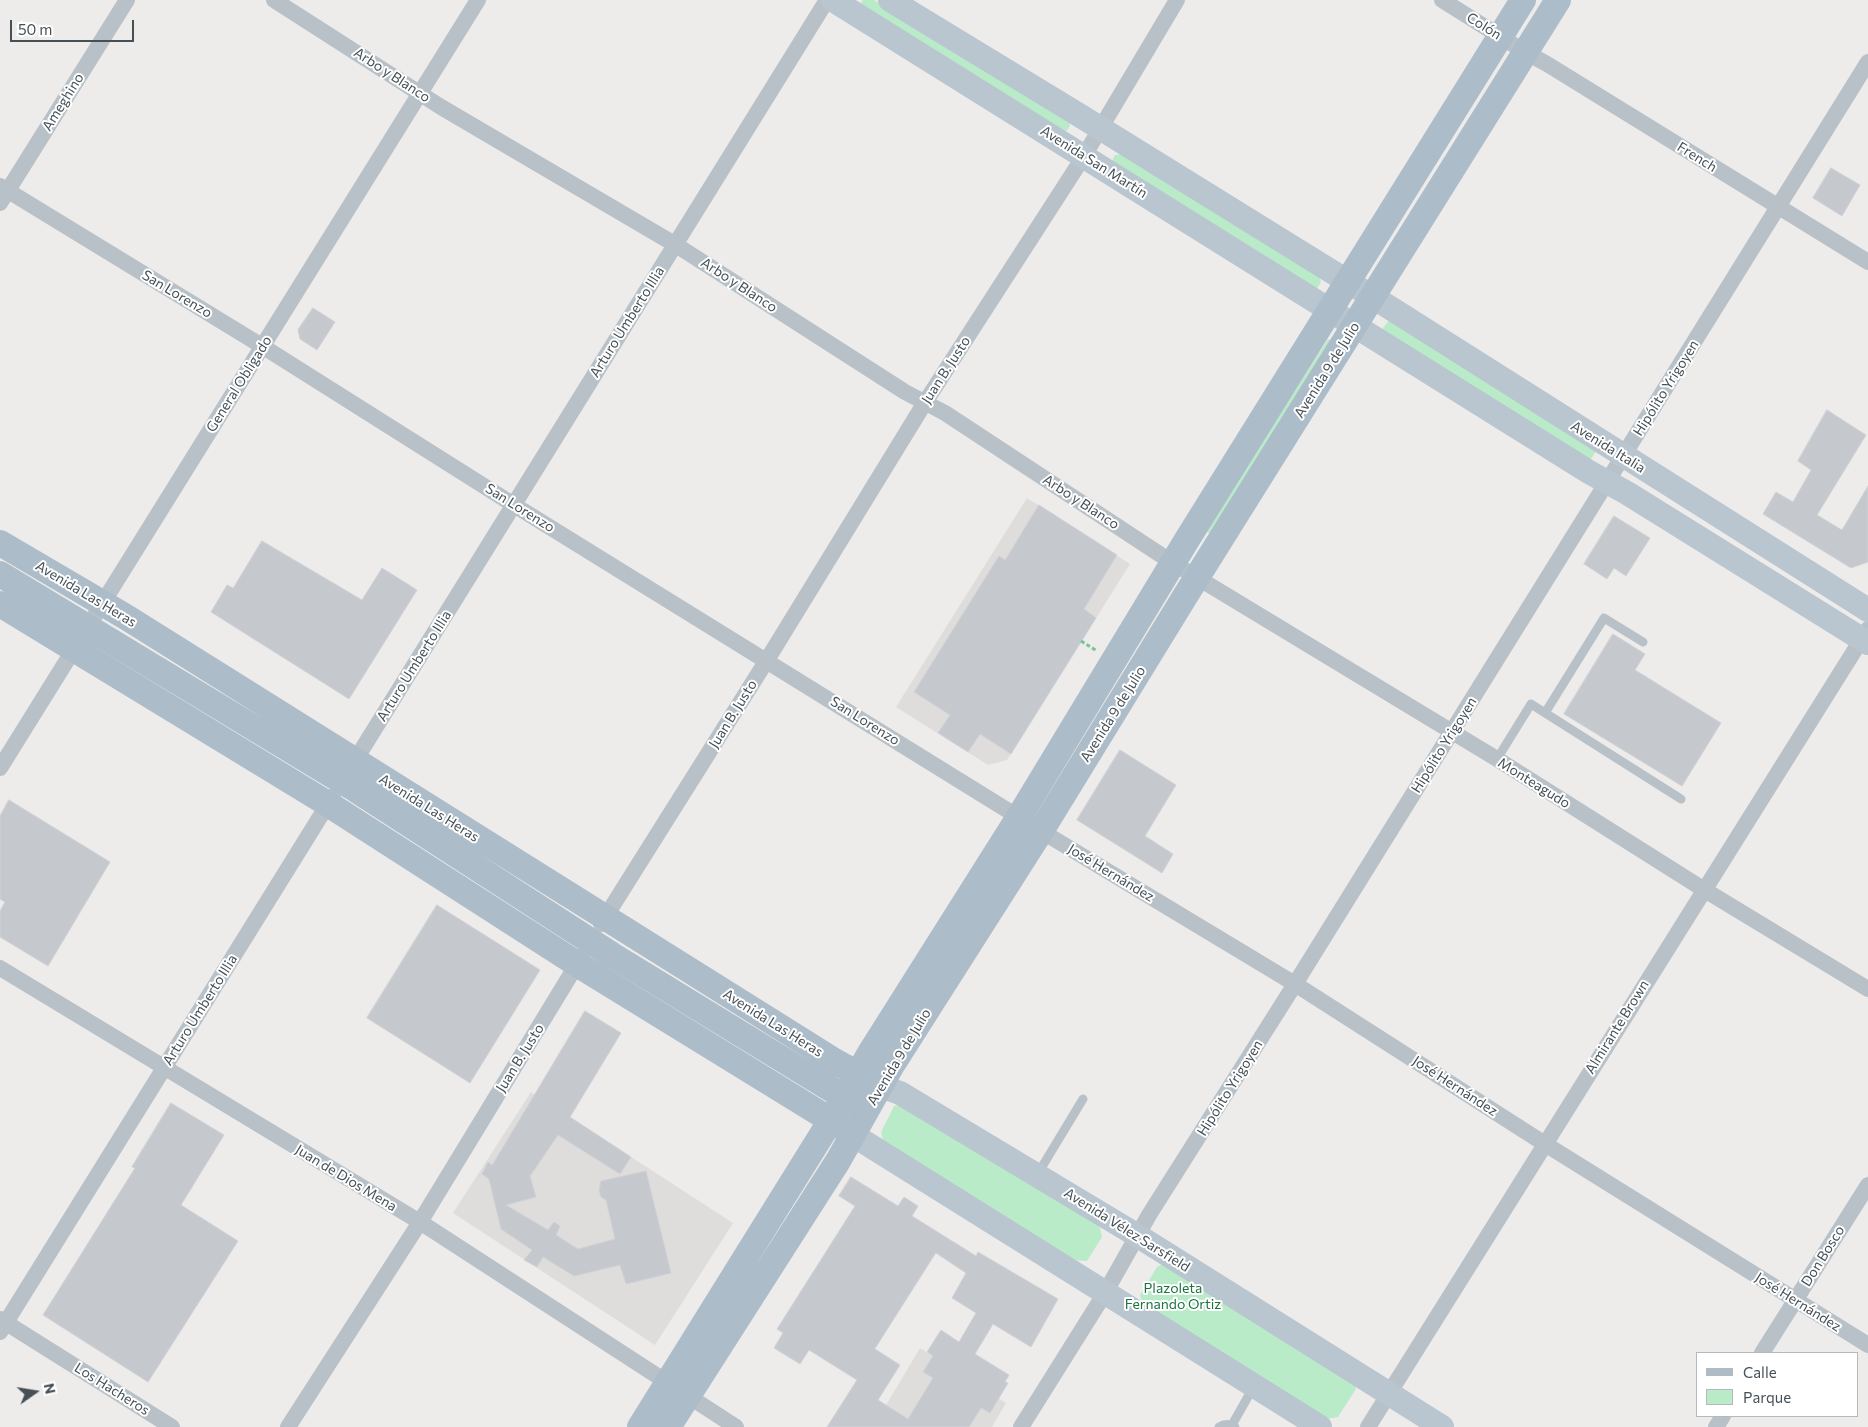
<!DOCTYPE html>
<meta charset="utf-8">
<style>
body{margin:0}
#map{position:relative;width:1868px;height:1427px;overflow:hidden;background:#eeebeb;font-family:Commissioner,sans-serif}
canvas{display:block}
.legend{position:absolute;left:1696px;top:1352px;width:162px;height:65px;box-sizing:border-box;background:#fff;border:1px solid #b5b9bc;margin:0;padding:6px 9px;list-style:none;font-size:15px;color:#455057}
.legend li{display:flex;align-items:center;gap:10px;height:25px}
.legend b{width:25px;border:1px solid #b5b9bc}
.north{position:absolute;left:10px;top:1367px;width:50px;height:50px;-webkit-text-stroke:4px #fff;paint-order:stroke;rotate:77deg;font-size:14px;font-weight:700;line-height:20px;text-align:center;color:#455057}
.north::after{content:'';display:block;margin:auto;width:18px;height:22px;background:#455057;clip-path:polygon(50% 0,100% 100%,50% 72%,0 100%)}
.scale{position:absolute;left:10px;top:20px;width:124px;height:22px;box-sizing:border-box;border:2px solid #455057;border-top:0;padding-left:6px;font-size:15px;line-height:18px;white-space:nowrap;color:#455057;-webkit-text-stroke:4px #fff;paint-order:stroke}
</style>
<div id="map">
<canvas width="1868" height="1427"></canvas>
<ul class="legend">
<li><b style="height:6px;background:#acbdc9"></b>Calle</li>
<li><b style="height:14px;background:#baebc9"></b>Parque</li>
</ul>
<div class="north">N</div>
<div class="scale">50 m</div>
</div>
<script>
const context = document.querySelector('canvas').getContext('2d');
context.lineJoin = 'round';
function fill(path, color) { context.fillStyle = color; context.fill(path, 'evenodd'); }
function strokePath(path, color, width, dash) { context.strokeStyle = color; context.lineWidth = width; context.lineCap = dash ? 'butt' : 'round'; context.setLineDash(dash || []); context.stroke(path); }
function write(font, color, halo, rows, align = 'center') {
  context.font = font + ' Commissioner,sans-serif'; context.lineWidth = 4; context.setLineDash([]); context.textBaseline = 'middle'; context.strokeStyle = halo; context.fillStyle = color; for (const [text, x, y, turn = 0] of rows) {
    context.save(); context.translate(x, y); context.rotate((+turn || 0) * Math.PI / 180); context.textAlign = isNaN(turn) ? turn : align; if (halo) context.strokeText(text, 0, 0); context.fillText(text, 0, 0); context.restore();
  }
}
const education = new Path2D(`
 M1027,498L1130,564L1007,760L988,765L896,707Z
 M531,1092L733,1223L655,1345L453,1213Z
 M920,1348L1006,1403L992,1427H873Z`);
const green = new Path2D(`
 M863,0H874L1069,119L1070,126L1066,132L859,5Z
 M1122,154L1319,275L1321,282L1317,289L1111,163L1115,155Z
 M1389,320L1596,451L1591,459L1586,462L1384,334L1383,328Z
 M1328,339L1333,342L1211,534L1205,531Z
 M909,1103L1098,1218L1102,1237L1087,1261L1069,1260L885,1148L881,1132L894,1106Z
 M1167,1262L1352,1377L1356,1389L1338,1417L1326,1419L1143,1307L1140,1295L1157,1267Z`);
const building = new Path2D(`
 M1831,168L1860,185L1842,216L1813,198Z
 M313,308L335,322L317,350L300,339L298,330Z
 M1827,410L1866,435L1817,515L1842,530L1868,486V562L1851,568L1763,514L1776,492L1793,502L1811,470L1798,461Z
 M1039,505L1117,555L1084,609L1096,618L1011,754L980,734L968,752L938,733L950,715L914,692L999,556L1005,560Z
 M1614,516L1650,538L1626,576L1614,568L1607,579L1584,564Z
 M262,541L362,600L382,568L417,590L349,699L211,612L227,585L233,588Z
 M1613,634L1645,654L1635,670L1721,723L1682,786L1564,714Z
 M1120,750L1176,785L1145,836L1173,854L1162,873L1077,820Z
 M9,800L110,862L48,966L0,937V911L5,902L0,899V816Z
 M437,905L540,970L470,1083L367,1018Z
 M585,1011L621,1033L570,1117L631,1157L620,1174L558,1135L530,1176L536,1197L506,1205L548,1230L554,1222L560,1226L556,1235L578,1249L615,1239L606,1200L601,1197L599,1190L601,1181L646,1171L671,1273L626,1284L620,1265L574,1276L543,1257L537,1267L524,1260L532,1250L501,1229L489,1179L482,1174L488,1162L492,1165Z
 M171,1103L224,1135L181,1205L238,1241L148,1382L43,1315L135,1168L132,1167Z
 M851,1177L898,1206L904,1197L918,1206L912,1216L976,1256L978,1252L1058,1299L1031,1347L993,1324L975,1354L1009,1375L1005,1382L1008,1383L990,1413L981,1408L969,1427H827L857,1380L809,1350L800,1364L774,1348L783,1333L777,1329L855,1206L839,1196ZM936,1253L966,1273L952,1298L976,1313L959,1342L941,1330L927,1352L933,1356L923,1372L933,1378L908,1419L878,1400L900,1365L875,1349Z`);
const path = new Path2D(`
 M1081,641L1097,651`);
const lane = new Path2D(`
 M1545,713L1604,618L1643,642
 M1497,759L1531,704L1681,799
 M1037,1175L1083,1099
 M1232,1425L1254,1386
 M1219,1427C1224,1424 1230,1424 1235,1427`);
const street = new Path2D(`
 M274,0L441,107L676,245L905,392L945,413L1173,563L1497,759L1703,889L1868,989
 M1442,0L1525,52L1547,64L1868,262
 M0,186L262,346L514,505L1041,831L1295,984L1545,1144L1868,1345
 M0,203L127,0
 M351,767L827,0
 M0,768L478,0
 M601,924L767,660L924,404L1084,156L1177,0
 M0,968L420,1222L736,1427
 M0,1319L172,1427
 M0,1332L333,796
 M1762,1353L1868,1185
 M288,1427L420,1222L582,956
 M1021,1427L1105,1293L1149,1215L1295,984L1868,62
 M1368,1427L1868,629
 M1716,1427L1723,1416`);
const secondary = new Path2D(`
 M833,0L1589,472L1627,493L1868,643
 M890,0L1079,115L1392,309L1868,610
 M880,1086L900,1093L1138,1236L1442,1427
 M853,1135L1320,1427`);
const primary = new Path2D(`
 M0,543L126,617L836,1062L873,1082
 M0,574L355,789L612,955L844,1097
 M0,604L328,804L577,964L845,1129
 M640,1427L831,1120L870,1053L1019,817L1188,538L1523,0
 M668,1427L838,1161L892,1065L1041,831L1184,598L1558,0`);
const streetNames = [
 ["Colón",1484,26,32],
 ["Arbo y Blanco",392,75,33],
 ["Ameghino",63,102,-58],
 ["French",1697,157,32],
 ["Avenida San Martín",1094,162,32],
 ["Arbo y Blanco",739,285,33],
 ["San Lorenzo",177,294,31],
 ["Arturo Umberto Illia",627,322,-58],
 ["Juan B. Justo",946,370,-57],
 ["Avenida 9 de Julio",1327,370,-58],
 ["General Obligado",239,384,-58],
 ["Hipólito Yrigoyen",1666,388,-58],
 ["Avenida Italia",1608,447,32],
 ["Arbo y Blanco",1081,502,33],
 ["San Lorenzo",520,508,32],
 ["Avenida Las Heras",86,594,31],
 ["Arturo Umberto Illia",414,666,-58],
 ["Juan B. Justo",733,714,-58],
 ["Avenida 9 de Julio",1113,714,-58],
 ["San Lorenzo",865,721,32],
 ["Hipólito Yrigoyen",1444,745,-58],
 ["Monteagudo",1534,783,32],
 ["Avenida Las Heras",429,808,32],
 ["José Hernández",1111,873,31],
 ["Arturo Umberto Illia",200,1010,-58],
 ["Avenida Las Heras",773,1023,32],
 ["Almirante Brown",1617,1027,-58],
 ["Avenida 9 de Julio",899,1057,-59],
 ["Juan B. Justo",520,1058,-58],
 ["José Hernández",1455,1086,33],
 ["Hipólito Yrigoyen",1230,1088,-58],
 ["Juan de Dios Mena",346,1178,31],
 ["Avenida Vélez Sarsfield",1127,1230,32],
 ["Don Bosco",1823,1256,-58],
 ["José Hernández",1798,1302,32],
 ["Los Hacheros",112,1389,32]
];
const parkNames = [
 ["Plazoleta",1173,1288],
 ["Fernando Ortiz",1173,1304]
];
fill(education, '#dfdcdc');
fill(green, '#baebc9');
fill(building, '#c5c9ce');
strokePath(building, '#cfd2d7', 1);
strokePath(path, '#75c697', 3, [4, 2.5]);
strokePath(lane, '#b7c1c7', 9);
strokePath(street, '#b7c1c7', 16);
strokePath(secondary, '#b9c5cf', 24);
strokePath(primary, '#acbdc9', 26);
write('14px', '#455057', '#fff', streetNames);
write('14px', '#1b733f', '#fff', parkNames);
</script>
